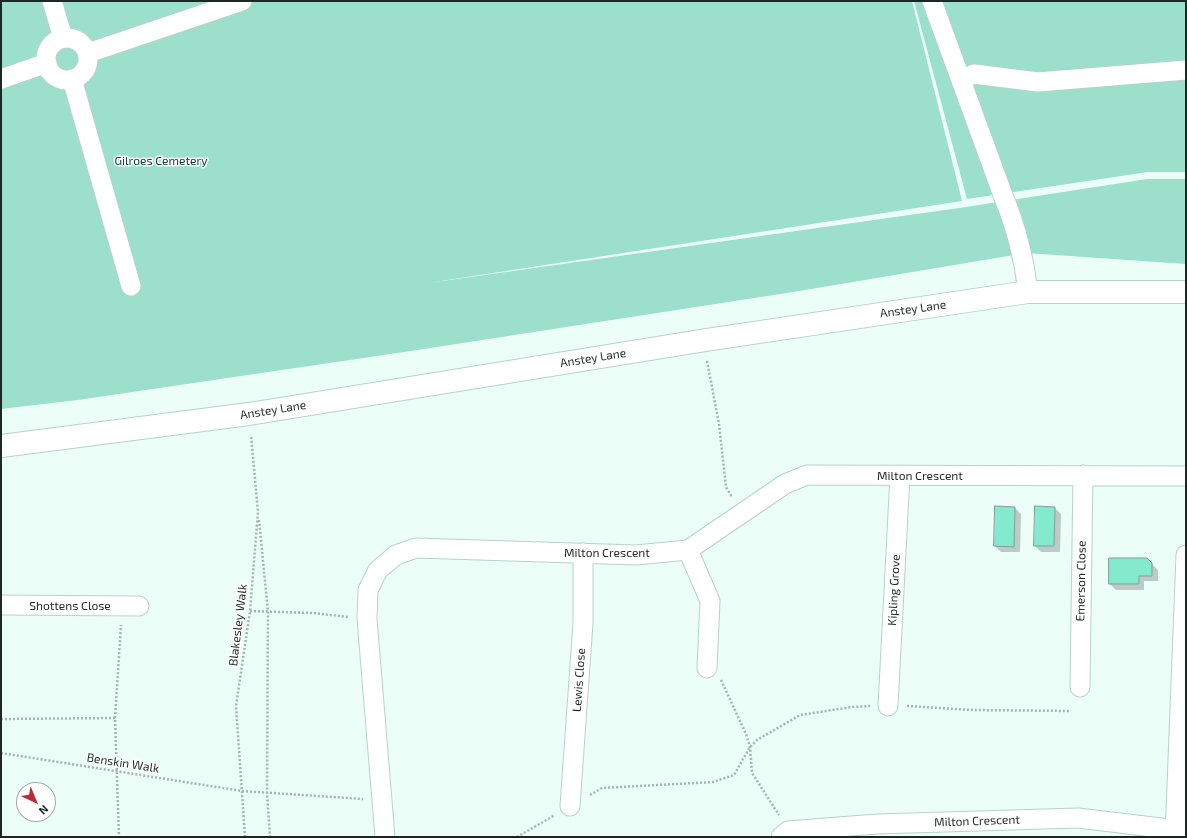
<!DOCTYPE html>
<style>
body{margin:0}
#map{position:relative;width:1187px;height:838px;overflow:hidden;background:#ecfef8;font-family:"Exo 2",sans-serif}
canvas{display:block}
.frame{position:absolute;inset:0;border:2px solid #1d2825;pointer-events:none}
.north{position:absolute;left:16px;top:782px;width:40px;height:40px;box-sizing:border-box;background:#fff;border:1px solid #a5a9a8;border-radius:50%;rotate:136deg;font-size:11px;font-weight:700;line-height:16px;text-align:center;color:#1d2825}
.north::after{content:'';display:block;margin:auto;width:14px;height:18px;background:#bb2b32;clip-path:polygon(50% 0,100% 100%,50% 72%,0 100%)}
</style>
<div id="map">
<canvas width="1187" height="838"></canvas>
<div class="frame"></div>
<div class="north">N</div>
</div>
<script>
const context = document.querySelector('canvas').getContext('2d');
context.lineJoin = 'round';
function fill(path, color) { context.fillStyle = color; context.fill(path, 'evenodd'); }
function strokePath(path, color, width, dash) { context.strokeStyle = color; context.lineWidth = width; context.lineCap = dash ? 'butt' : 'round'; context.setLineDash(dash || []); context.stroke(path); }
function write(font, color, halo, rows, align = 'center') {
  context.font = font + ' "Exo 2",sans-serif'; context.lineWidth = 3; context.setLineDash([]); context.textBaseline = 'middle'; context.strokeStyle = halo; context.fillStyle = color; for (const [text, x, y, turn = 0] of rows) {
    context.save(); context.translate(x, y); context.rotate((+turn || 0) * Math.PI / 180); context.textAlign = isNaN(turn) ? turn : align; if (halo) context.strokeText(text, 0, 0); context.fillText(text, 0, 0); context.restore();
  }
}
const green = new Path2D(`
 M1,1H912L962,201L428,283L966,207L1147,179H1186V264L1026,253L793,292L411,351L78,400L1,409Z
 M914,1H1186V172H1148L967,199Z`);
const shadow = new Path2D(`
 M1015,508L1021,514L1020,552H1001L995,546Z
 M1055,508L1061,514L1060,552H1041L1035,546Z
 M1110,559H1147L1158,570V581H1144V590H1116L1110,584Z`);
const building = new Path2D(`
 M995,506L1015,507L1014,547L994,546Z
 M1035,506L1055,507L1054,546H1034Z
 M1109,558H1147L1152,563V576H1139V584H1109Z`);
const path = new Path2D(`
 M707,361L719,424L726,487L732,497
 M259,520L268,612L267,793L270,837
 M250,611L313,613L348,617
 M721,680L746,734L750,747L752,773L779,815
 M907,706L973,710L1070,711
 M115,718L121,625
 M1,719L115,718L119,837
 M1,753L242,791L363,799
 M590,795L602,788L713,782L734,775L750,747L757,740L800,715L852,707L870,706
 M245,837L236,706L250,611L258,512L251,435
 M517,837L555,815`);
const minor = new Path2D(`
 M52,1L63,38
 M932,1L1004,198C1017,229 1024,259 1028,292
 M46 59a21 21 0 1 1 42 0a21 21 0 1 1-42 0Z
 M88,53L242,1
 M1,79L47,63
 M72,79L131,286
 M962,79L974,74L1038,82L1186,70
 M688,550L710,601L707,668
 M1,605L139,606
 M1080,687L1083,475
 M888,706L900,475
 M570,806L583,623V553
 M385,837L367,619L368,590L378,570L396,555L416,548L636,555L688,550L785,484L807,475L1186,476
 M781,837L788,831L877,824L1078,818L1186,831
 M1175,837L1186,555`);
const major = new Path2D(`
 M1,446L249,414L706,340L1028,292H1186`);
const parkNames = [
 ["Gilroes Cemetery",161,161]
];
const streetNames = [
 ["Anstey Lane",913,309,-8],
 ["Anstey Lane",593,358,-9],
 ["Anstey Lane",273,410,-9],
 ["Milton Crescent",920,476],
 ["Milton Crescent",607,553],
 ["Emerson Close",1081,581,-89],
 ["Kipling Grove",894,590,-87],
 ["Shottens Close",70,606],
 ["Blakesley Walk",238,625,-83],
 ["Lewis Close",579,680,-86],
 ["Benskin Walk",123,763,9],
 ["Milton Crescent",977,821,-2]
];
fill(green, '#9ce0cc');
fill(shadow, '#0003');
fill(building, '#84eace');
strokePath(building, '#819e95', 1);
strokePath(minor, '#b6d3ca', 21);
strokePath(major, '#b6d3ca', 24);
strokePath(path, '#a5b4af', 2.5, [2, 2]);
strokePath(minor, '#fff', 19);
strokePath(major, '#fff', 22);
write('12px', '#0d3c31', '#fff', parkNames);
write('12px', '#1d2825', '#fff', streetNames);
</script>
